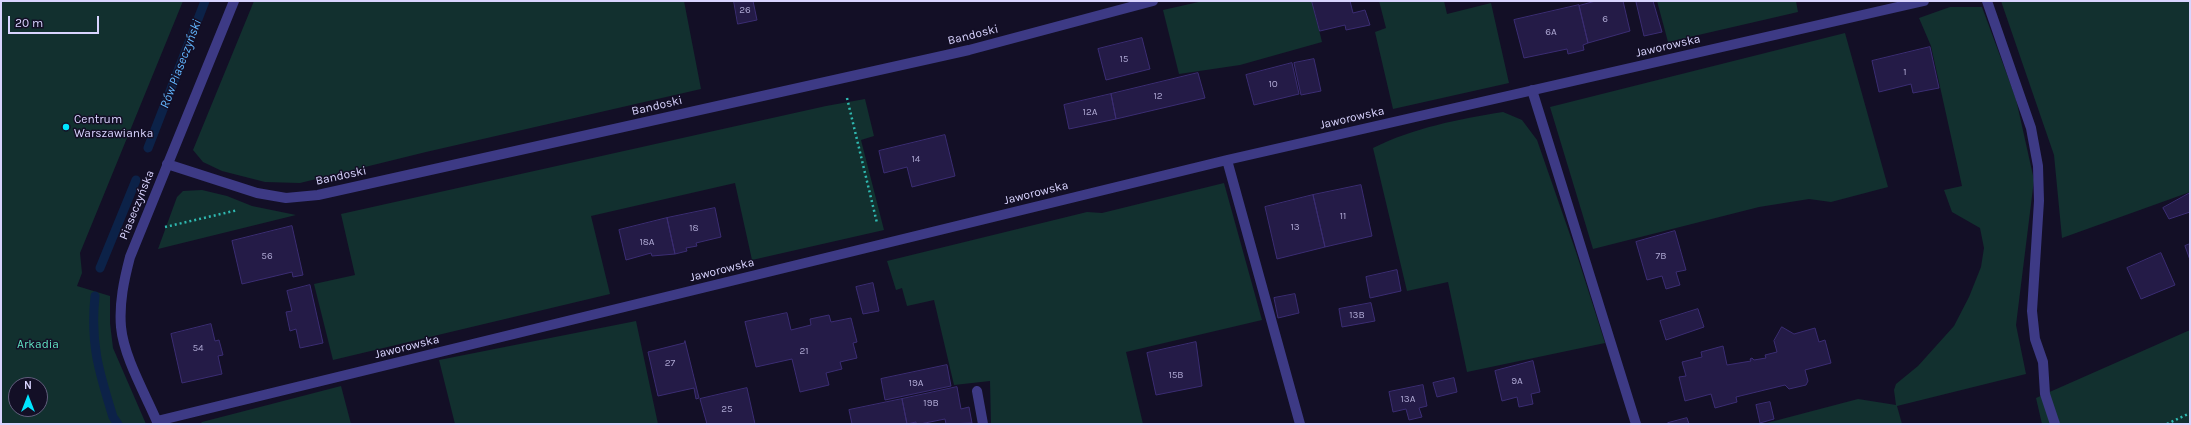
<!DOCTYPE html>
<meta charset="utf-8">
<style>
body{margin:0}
#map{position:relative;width:2191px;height:425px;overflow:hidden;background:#130f26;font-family:Karla,sans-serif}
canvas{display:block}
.frame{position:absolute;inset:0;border:2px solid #d9d4ff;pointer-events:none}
.north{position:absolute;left:8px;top:377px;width:40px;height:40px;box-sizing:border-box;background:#130f26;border:1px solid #625e7d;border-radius:50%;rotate:0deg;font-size:11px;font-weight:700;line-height:16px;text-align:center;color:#d9d4ff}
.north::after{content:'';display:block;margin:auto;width:14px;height:18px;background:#00e5ff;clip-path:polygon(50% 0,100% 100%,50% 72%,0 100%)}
.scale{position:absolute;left:8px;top:16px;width:91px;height:18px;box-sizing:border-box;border:2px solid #d9d4ff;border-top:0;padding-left:5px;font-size:12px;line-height:14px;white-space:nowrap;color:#d9d4ff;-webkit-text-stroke:3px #130f26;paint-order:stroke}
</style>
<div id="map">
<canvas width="2191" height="425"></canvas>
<div class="frame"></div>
<div class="north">N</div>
<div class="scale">20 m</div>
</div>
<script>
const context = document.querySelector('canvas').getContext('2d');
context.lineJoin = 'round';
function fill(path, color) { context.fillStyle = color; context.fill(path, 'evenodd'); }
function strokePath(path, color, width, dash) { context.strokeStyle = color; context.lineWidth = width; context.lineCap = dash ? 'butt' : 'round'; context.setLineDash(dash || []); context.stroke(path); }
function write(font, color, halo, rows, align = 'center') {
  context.font = font + ' Karla,sans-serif'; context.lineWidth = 3; context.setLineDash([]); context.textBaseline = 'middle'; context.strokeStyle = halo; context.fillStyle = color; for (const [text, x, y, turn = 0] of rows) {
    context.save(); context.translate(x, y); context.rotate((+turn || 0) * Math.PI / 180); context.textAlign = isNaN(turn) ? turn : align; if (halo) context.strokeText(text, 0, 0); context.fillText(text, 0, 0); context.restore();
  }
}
const green = new Path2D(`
 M1,1H183L80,253L82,273L77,286L110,296V323L113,348L146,424H1ZM16,385H40V409H16Z
 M254,1H684L701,89L426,152L300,183L265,182L222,171L203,162L193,150Z
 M1203,1H1312L1322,42L1240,65L1179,74L1163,10Z
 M1379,1H1444L1447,14L1491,3L1509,83L1393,109L1375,32L1386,28Z
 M1657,1H1796L1798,12L1668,42Z
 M2001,1H2190V192L2062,238L2054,155Z
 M1950,7H1982L2016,99L2034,180L2016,325L2026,374L1897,406L1902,424H1763L1858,399L1896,405L1894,390L1896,384L1918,366L1954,326L1969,297L1981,267L1984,248L1980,228L1952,212L1944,190L1962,186L1931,46L1919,18Z
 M1845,33L1888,187L1831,202L1809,199L1759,207L1593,249L1550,107Z
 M865,99L874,136L861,140L884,230L752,260L735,183L591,216L610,294L333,360L314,284L355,275L341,214L826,106Z
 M1503,112L1522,120L1537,140L1576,252L1605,343L1467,372L1448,282L1407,291L1373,148C1413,128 1459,119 1503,112Z
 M1224,183L1262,320L1126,352L1143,424H991L990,381L954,385L934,300L907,306L902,288L896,290L887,261L1087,212L1102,213Z
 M202,190L227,196L252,206L296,215L158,249L177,197L183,191Z
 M636,321L658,424H455L439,360Z
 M2190,330V424H2042L2036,398Z
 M341,386L351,424H200L202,422Z`);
const stream = new Path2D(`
 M148,148L205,1
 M100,268L136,180
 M95,296C90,344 99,372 113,417L118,424`);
const building = new Path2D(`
 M734,1H753L757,20L738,24Z
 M1312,1H1350L1353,13L1365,10L1370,25L1346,30L1345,25L1320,31Z
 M1596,1H1623L1630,31L1588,43L1579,6Z
 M1653,1L1662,32L1644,36L1636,2Z
 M1579,5L1588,43L1583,45L1584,50L1568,54L1567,49L1524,58L1514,20Z
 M1142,38L1150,69L1106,80L1098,49Z
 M1930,47L1939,88L1913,93L1911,84L1879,92L1872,61Z
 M1314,59L1321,91L1301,95L1294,63Z
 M1292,63L1299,94L1254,105L1246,75Z
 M1198,73L1205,98L1116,119L1111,94Z
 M1111,94L1116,119L1069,129L1064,105Z
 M945,135L955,176L912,187L907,167L884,173L879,151Z
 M1361,185L1372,236L1325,247L1313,195Z
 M2190,193V212L2169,219L2163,208Z
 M1313,195L1325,247L1277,259L1265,207Z
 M715,208L721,237L696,243L697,246L686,248L687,251L675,254L667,218Z
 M667,218L675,254L652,256L651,253L626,260L619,230Z
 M292,226L303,275L293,277L292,272L242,284L232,241Z
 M1675,231L1686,270L1676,272L1680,285L1666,289L1662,276L1647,280L1636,242Z
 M2190,244V260L2185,246Z
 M2161,253L2175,285L2141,299L2127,268Z
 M1397,270L1401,291L1370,298L1366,277Z
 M873,283L879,311L863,314L856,287Z
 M310,285L323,343L300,348L296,329L290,331L286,312L292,311L287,291Z
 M1295,294L1299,313L1278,318L1274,298Z
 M1371,303L1375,321L1342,327L1339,309Z
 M1698,309L1704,327L1666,340L1660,321Z
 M787,313L791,330L811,325L810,319L829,315L831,322L851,318L857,342L853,343L857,358L840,362L842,369L826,373L829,385L800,392L792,359L756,367L745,322Z
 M211,324L215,341L219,340L223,355L218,356L222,374L182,383L171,334Z
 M1782,327L1794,334L1815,328L1819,342L1825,340L1831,363L1805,370L1808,381L1806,385L1789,389L1785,385L1736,397L1737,402L1715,408L1711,394L1685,401L1679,377L1686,376L1682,362L1702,357L1701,352L1723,346L1727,365L1751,361L1750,359L1752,358L1754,360L1766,358L1765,355L1777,352L1774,341Z
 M685,341L699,398L696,399L694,388L658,396L648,352L684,343Z
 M1196,342L1202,386L1156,395L1147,353Z
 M1533,361L1540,392L1531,394L1533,404L1519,407L1517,397L1502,401L1495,371Z
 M947,365L951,386L885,400L881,379Z
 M1454,378L1457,392L1437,397L1433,383Z
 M1423,385L1427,406L1419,408L1422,417L1409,420L1406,409L1393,412L1389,392Z
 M957,387L961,409L969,407L972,423L946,424L945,419L920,424H916V422L907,424L902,399Z
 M747,388L755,424H707L700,399Z
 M902,399L907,424H852L849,410Z
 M1770,402L1774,419L1760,423L1756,405Z
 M1687,418L1689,424H1669L1668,423Z`);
const path = new Path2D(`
 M847,98L877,223
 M165,227L238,210
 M2167,424L2190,413`);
const minor = new Path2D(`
 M1987,1L2031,128L2038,166L2039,201L2032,311L2035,339L2043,362L2045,394L2055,424
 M1532,90L1636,424
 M1227,160L1300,424
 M167,164L257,193L286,198L318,195L969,50L1153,1
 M977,391L983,424
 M157,421L1227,160L1924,1
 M158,424C146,395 124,358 121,327C119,303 124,280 130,257L234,1`);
const markers = [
 [66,127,4,"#00e5ff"]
];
const numberNames = [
 ["26",745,10],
 ["6",1605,19],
 ["6A",1551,32],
 ["15",1124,59],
 ["1",1905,72],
 ["10",1273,84],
 ["12",1158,96],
 ["12A",1090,112],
 ["14",916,159],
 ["11",1343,216],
 ["13",1295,227],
 ["18",694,228],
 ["18A",647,242],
 ["56",267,256],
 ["7B",1661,256],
 ["13B",1357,315],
 ["54",198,348],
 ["21",804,351],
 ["27",670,363],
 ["15B",1176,375],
 ["9A",1517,381],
 ["19A",916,383],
 ["13A",1408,399],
 ["19B",931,403],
 ["25",727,409]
];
const streetNames = [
 ["Bandoski",973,35,-14],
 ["Jaworowska",1668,46,-13],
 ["Bandoski",657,106,-13],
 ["Jaworowska",1352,118,-13],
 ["Bandoski",341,176,-12],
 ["Jaworowska",1036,193,-14],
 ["Piaseczyńska",137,205,-68],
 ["Jaworowska",722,270,-14],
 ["Jaworowska",407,347,-14]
];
const poiNames = [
 ["Centrum",74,120],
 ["Warszawianka",74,134]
];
const parkNames = [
 ["Arkadia",38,345]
];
const waterNames = [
 ["Rów Piaseczyński",181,64,-69]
];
fill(green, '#12302f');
strokePath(stream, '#0c2248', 9);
fill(building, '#241b47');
strokePath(building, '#3b2d73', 1);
strokePath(path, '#2fb8b0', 2.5, [2, 3]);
strokePath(minor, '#3d3a85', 10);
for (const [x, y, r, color] of markers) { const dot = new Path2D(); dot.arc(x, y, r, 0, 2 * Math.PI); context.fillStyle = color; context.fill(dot); strokePath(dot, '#130f26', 1.5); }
write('10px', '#aca6d1', null, numberNames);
write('12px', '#d9d4ff', '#130f26', streetNames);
write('12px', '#d9d4ff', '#130f26', poiNames, 'left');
write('12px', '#5fe0c0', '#130f26', parkNames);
write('italic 13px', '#62b6ff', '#130f26', waterNames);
</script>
